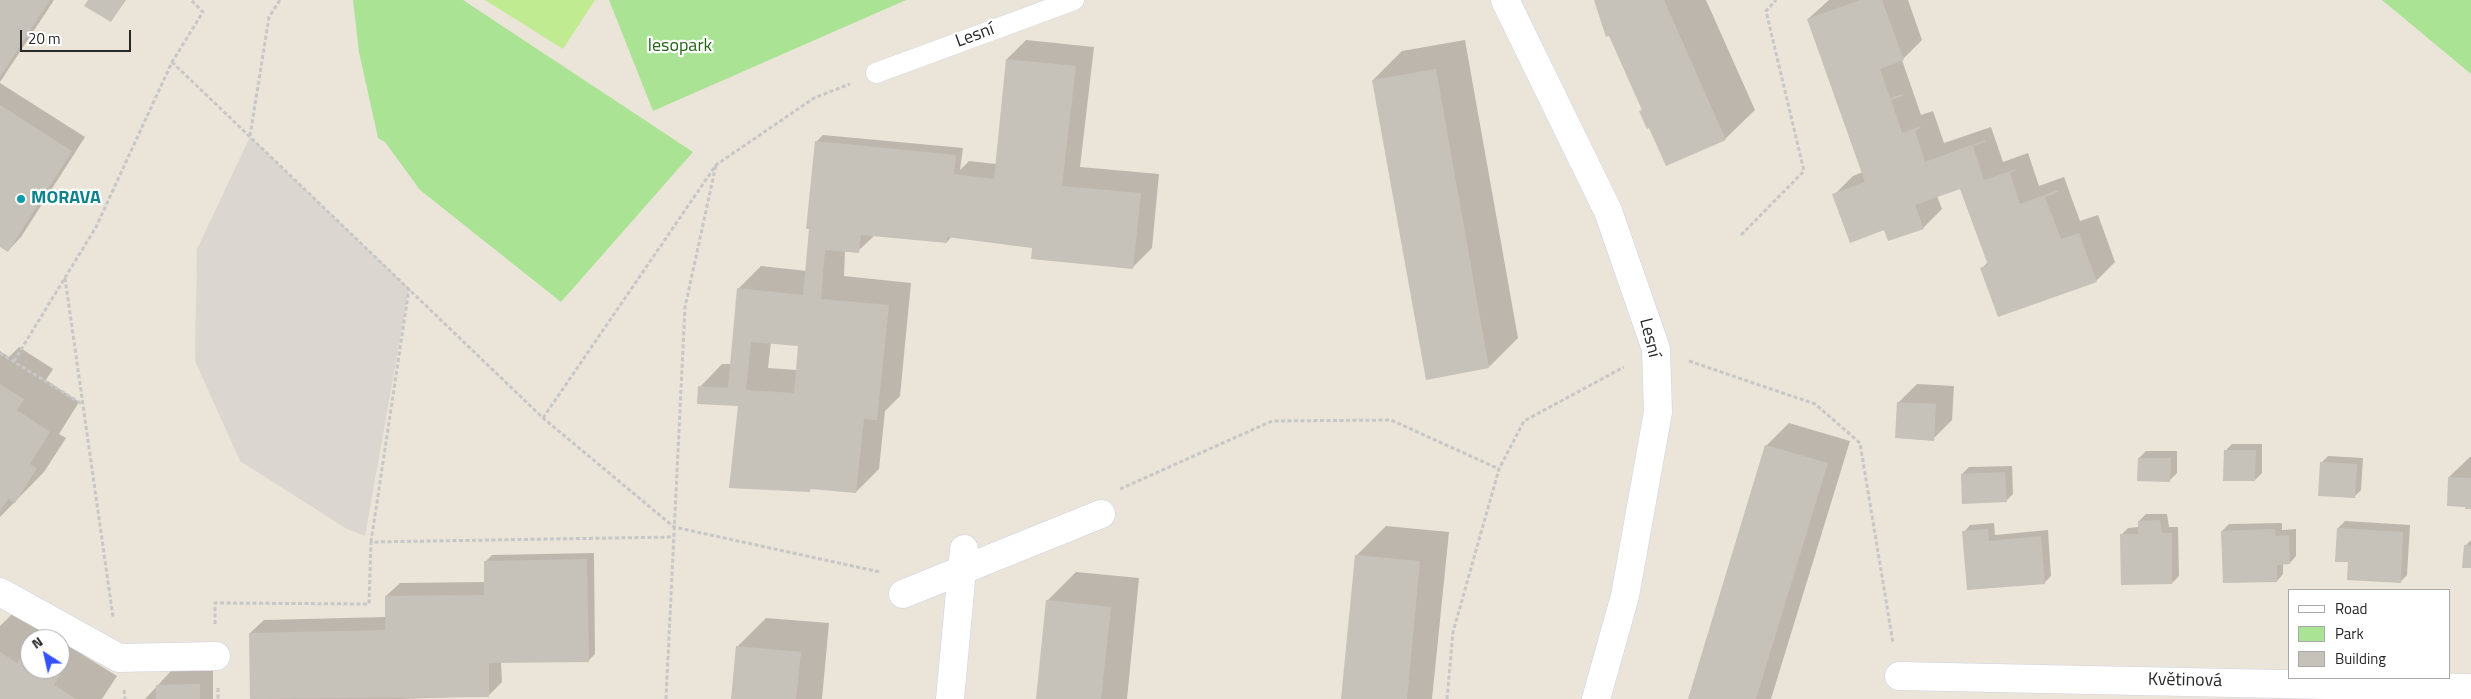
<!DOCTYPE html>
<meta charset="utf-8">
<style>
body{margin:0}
#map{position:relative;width:2471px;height:699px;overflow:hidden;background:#ebe4d9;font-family:"Titillium Web",sans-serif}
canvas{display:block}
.legend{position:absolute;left:2288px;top:589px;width:162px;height:90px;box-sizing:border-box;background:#fff;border:1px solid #a9a9a9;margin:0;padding:6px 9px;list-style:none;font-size:15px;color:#282828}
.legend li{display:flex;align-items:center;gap:10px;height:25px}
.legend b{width:25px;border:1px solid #a9a9a9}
.north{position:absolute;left:20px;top:629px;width:50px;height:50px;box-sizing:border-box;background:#fff;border:1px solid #a9a9a9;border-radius:50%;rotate:325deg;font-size:14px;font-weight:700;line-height:20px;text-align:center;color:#282828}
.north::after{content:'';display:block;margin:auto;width:18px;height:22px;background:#3551fc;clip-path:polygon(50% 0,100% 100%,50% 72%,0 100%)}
.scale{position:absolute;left:20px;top:30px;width:111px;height:22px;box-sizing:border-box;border:2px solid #282828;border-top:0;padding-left:6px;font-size:15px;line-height:18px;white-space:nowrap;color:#282828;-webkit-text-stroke:4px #fff;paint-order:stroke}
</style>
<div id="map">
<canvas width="2471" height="699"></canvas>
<ul class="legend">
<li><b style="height:6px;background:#fff"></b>Road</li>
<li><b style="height:14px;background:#abe394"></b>Park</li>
<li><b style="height:14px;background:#c6c1b9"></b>Building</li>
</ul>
<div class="north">N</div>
<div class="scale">20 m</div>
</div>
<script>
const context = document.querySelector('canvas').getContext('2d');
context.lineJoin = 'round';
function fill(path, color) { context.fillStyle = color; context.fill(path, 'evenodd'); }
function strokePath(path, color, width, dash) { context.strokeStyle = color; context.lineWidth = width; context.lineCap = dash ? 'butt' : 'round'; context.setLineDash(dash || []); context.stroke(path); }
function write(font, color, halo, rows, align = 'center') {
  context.font = font + ' "Titillium Web",sans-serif'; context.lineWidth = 4.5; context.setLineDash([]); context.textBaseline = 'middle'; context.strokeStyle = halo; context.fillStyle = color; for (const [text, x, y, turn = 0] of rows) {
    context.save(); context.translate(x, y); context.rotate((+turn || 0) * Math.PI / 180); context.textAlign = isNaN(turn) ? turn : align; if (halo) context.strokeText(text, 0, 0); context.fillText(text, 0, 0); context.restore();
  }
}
const green = new Path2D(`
 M353,0H463L693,152L561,302L420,190L385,142L378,138L359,52Z
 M609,0H906L653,111Z
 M2382,0H2471V74Z`);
const pitch = new Path2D(`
 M485,0H595L563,49Z`);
const plaza = new Path2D(`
 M250,137L409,289L365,536L347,529L240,461L195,361L197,249Z`);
const shadow = new Path2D(`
 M0,0H54L0,82Z
 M89,0H126L111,21Z
 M1595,0H1706L1755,110L1725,139L1650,126L1641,111L1643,109L1610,34L1607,35Z
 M1829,0H1908L1922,40L1902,60L1921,115L1933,111L1944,143L1991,127L2003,162L2028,153L2039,186L2064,177L2080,221L2098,215L2115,262L2096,281L1982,268L1988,262L1961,187L1937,196L1942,209L1923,228L1885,229L1834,195L1853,176L1863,172L1808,19Z
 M1026,40L1094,47L1080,167L1159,174L1152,248L1133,267L1034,245L952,236L947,242L875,235L858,251L845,250L844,276L911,283L900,396L885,411L879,469L856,492L812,488L810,490L739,405L700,387L722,364H732L739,288L761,266L807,271L816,142L823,135L963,148L960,170L969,161L996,164L1007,59ZM771,342L800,345L797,370L768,368Z
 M1465,40L1518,338L1489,367L1373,80L1402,51Z
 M0,83L85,137L21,237L8,251L0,246Z
 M19,347L53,369L46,380L79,402L59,434L66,438L44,472L0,517V351L9,357Z
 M1917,384L1954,386L1952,420L1933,439L1898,403Z
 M1789,423L1850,441L1771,699H1689L1766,446Z
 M2232,444H2262V473L2255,480L2225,451Z
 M2146,451H2177V473L2170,480L2139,458Z
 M2328,456L2363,458L2361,490L2354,497L2321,463Z
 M2471,456V507L2449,477Z
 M2012,466L2013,494L2006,501L1962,474L1969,467Z
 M2146,514H2167L2169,527H2178L2179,576L2172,583L2121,535L2128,528L2139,527V521Z
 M2345,521L2410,525L2407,575L2400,582L2349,561L2338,528Z
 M1994,523L1995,535L2048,530L2051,576L2044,583L1964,532L1970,525Z
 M2282,523V530L2296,529V556L2290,563H2283V574L2277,581L2222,531L2229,524Z
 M1386,526L1449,532L1432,699H1342L1357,555Z
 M2471,540V567L2465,546Z
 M594,553L595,654L588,661L501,662L502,682L488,696L399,699H251L250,633L264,620L386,617V596L400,583L486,582L485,562L492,555Z
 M1076,572L1139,578L1127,699H1037L1047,601Z
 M14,612L90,644L83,655L117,676L102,699H0V626ZM30,639H60V669H30Z
 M766,618L829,623L822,699H732L737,647Z
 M171,671H213V699H145Z`);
const building = new Path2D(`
 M0,0H50L0,77Z
 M88,0H125L111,22L84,6Z
 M1594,0H1664L1726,140L1666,166L1649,128L1647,129L1639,111L1642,110L1609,36L1606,37Z
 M1860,0H1882L1904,60L1880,69L1890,98L1903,94V96L1891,100L1902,133L1922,126L1915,131L1925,162L1985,140V142L1973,146L1984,180L2017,169L2010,173L2020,204L2058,190V192L2045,197L2061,239L2079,233L2097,282L1998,317L1980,268L1988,265L1960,189L1915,205L1924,229L1888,241L1884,230L1850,243L1832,194L1865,182L1807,19Z
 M1006,59L1076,66L1062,186L1141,193L1133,269L1031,259L1032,248L947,237V243L861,235L859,253L825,250L821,299L889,305L877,420L864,419L856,493L810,489V492L729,488L738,406L697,404L698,386L728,388L737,288L803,295L809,229H806L815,141L956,155L954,174L994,179ZM751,342L798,346L794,393L746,390Z
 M1436,69L1489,368L1426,380L1372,80Z
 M0,105L72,151L8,252L0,247Z
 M0,384L24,399L17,410L50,432L30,464L37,468L15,503L8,499L0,511Z
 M1897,402L1936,404L1934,441L1895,438Z
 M1765,445L1828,463L1756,699H1688Z
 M2224,450H2256L2255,481H2223Z
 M2138,458H2171L2170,482L2137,481Z
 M2320,462L2357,464L2355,498L2318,496Z
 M2005,472L2007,502L1962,504L1961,474Z
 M2448,477L2471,478V509H2465V507L2447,506Z
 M2160,520L2162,533H2172V584L2121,585L2120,534H2138V521Z
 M2337,528L2403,532L2401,583L2347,580L2348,562H2335Z
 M1988,529L1989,541L2041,536L2045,584L1967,590L1962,531Z
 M2275,529L2276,536L2289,535L2290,564L2277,565V582L2223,583L2221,531Z
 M2464,545L2471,546V568H2462Z
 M1355,555L1420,561L1407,699H1341Z
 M587,559L589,662L489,663V697L250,699L249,633L385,630V596L484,595V561Z
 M1046,600L1111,607L1101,699H1036Z
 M736,646L801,652L796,699H731Z
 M25,651L30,654V669H53L61,674L54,685L76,699H0V652L17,663Z
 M200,684V699H156V685Z`);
const path = new Path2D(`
 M172,62L543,418L674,527L880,572
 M250,136L269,17L280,0
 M1741,235L1804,171L1766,11L1776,0
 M65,278L113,617
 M0,353L82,404
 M14,361L96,227L172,62L203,12L191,0
 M1689,361L1815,404L1860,443L1893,643
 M543,418L716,165L814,98L850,84
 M1120,489L1272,421L1391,420L1499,469
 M371,542L409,289
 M215,624V603L369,604L371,542L674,537
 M218,688V699
 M124,690L125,699
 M666,699L685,307L716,165
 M1447,699L1453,632L1499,469L1524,421L1624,367`);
const lane = new Path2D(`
 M876,73L1074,0`);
const street = new Path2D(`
 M1505,0L1608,211L1656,349L1658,412L1625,596L1596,699
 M0,592L119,658L216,656
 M903,594L1101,514
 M1899,676L2471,688
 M950,699L964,549`);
const markers = [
 [21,199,5,"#0f9aa8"]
];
const streetNames = [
 ["Lesní",975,36,-20],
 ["Lesní",1649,338,76],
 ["Květinová",2185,681,1]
];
const parkNames = [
 ["lesopark",680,47]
];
const cultureNames = [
 ["MORAVA",31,199]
];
fill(green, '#abe394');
fill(pitch, '#c0eb90');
fill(plaza, '#dbd7d0');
fill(shadow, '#0003');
fill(building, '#c6c1b9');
strokePath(lane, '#cfd1e2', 21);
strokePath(street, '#cfd1e2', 29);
strokePath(path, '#c7c7c7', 3, [4, 2.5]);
strokePath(lane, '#fff', 20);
strokePath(street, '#fff', 28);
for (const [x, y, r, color] of markers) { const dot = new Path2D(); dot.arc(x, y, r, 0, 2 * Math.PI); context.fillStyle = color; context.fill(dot); strokePath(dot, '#fff', 2); }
write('18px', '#282828', '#fff', streetNames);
write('18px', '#256518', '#fff', parkNames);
write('bold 18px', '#0d838f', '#fff', cultureNames, 'left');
</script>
